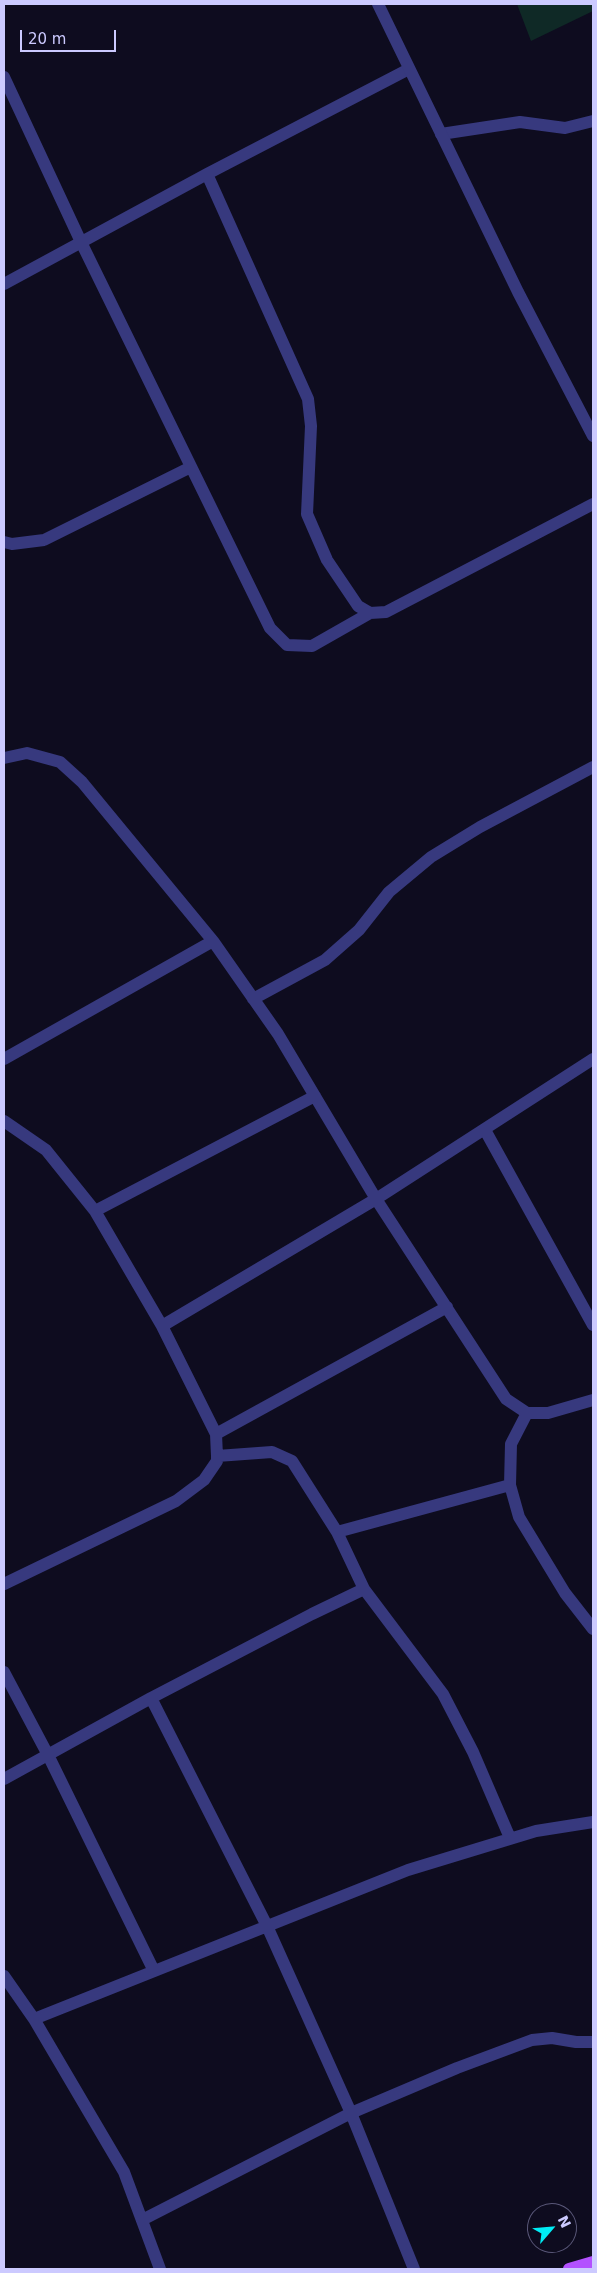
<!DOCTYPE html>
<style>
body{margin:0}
#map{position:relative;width:597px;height:2273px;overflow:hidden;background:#0e0c1f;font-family:"DejaVu Sans",sans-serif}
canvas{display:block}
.frame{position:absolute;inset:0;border:5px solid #cccaff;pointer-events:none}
.north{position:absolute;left:527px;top:2203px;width:50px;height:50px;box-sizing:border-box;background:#0e0c1f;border:1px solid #5a5879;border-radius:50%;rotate:63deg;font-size:14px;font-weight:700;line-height:20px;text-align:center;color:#cccaff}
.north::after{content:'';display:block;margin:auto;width:18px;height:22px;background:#00ecf5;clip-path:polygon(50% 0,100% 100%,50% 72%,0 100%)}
.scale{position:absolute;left:20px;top:30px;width:96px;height:22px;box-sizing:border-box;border:2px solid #cccaff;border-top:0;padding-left:6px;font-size:15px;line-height:18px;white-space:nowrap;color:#cccaff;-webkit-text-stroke:4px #0e0c1f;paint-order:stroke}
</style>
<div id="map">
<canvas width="597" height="2273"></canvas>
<div class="frame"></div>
<div class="north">N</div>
<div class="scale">20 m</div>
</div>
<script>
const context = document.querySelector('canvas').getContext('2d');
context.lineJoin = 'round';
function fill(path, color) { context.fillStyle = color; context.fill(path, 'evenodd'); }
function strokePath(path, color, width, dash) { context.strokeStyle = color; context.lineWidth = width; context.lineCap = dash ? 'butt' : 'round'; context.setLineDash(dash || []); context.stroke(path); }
const green = new Path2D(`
 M517,4H593V11L531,41Z`);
const service = new Path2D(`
 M441,134L520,122L565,128L593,121`);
const minor = new Path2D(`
 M4,77L81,242L270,628L287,645L312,646L370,613
 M207,174L308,399L311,426L307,514L327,560L358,606L370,613L386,612L593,504
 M4,284L207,174L409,69
 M4,542L12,544L44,540L191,467
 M4,758L27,753L60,762L82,782L213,941L278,1034L376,1199L506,1399L527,1413H548L593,1400
 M253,999L325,960L359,930L389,892L431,857L480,827L593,767
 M4,1059L213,941
 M4,1121L46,1150L95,1211L162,1326L216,1434L217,1456V1461L204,1480L176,1501L4,1584
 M485,1130L593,1325
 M95,1211L315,1096
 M162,1326L376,1199L593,1059
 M527,1413L511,1444L510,1485L519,1517L565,1593L593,1629
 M216,1434L447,1307
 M337,1532L510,1485
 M364,1589L443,1694L473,1752L510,1838
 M4,1672L48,1755L154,1971
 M151,1698L267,1926L351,2113L414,2269
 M4,1779L151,1698L312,1614L364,1589L337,1532L292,1461L272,1452L217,1456
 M4,1976L34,2019L124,2172L160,2269
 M34,2019L408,1870L536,1831L593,1822
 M142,2220L351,2113L457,2068L532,2040L552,2038L576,2042H593`);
const tertiary = new Path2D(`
 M378,4L518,292L593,436`);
const primary = new Path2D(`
 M569,2269L593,2262`);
fill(green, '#0f2926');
strokePath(service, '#37397e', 12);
strokePath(minor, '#37397e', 12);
strokePath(tertiary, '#37397e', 12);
strokePath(primary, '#b351ff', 12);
</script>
